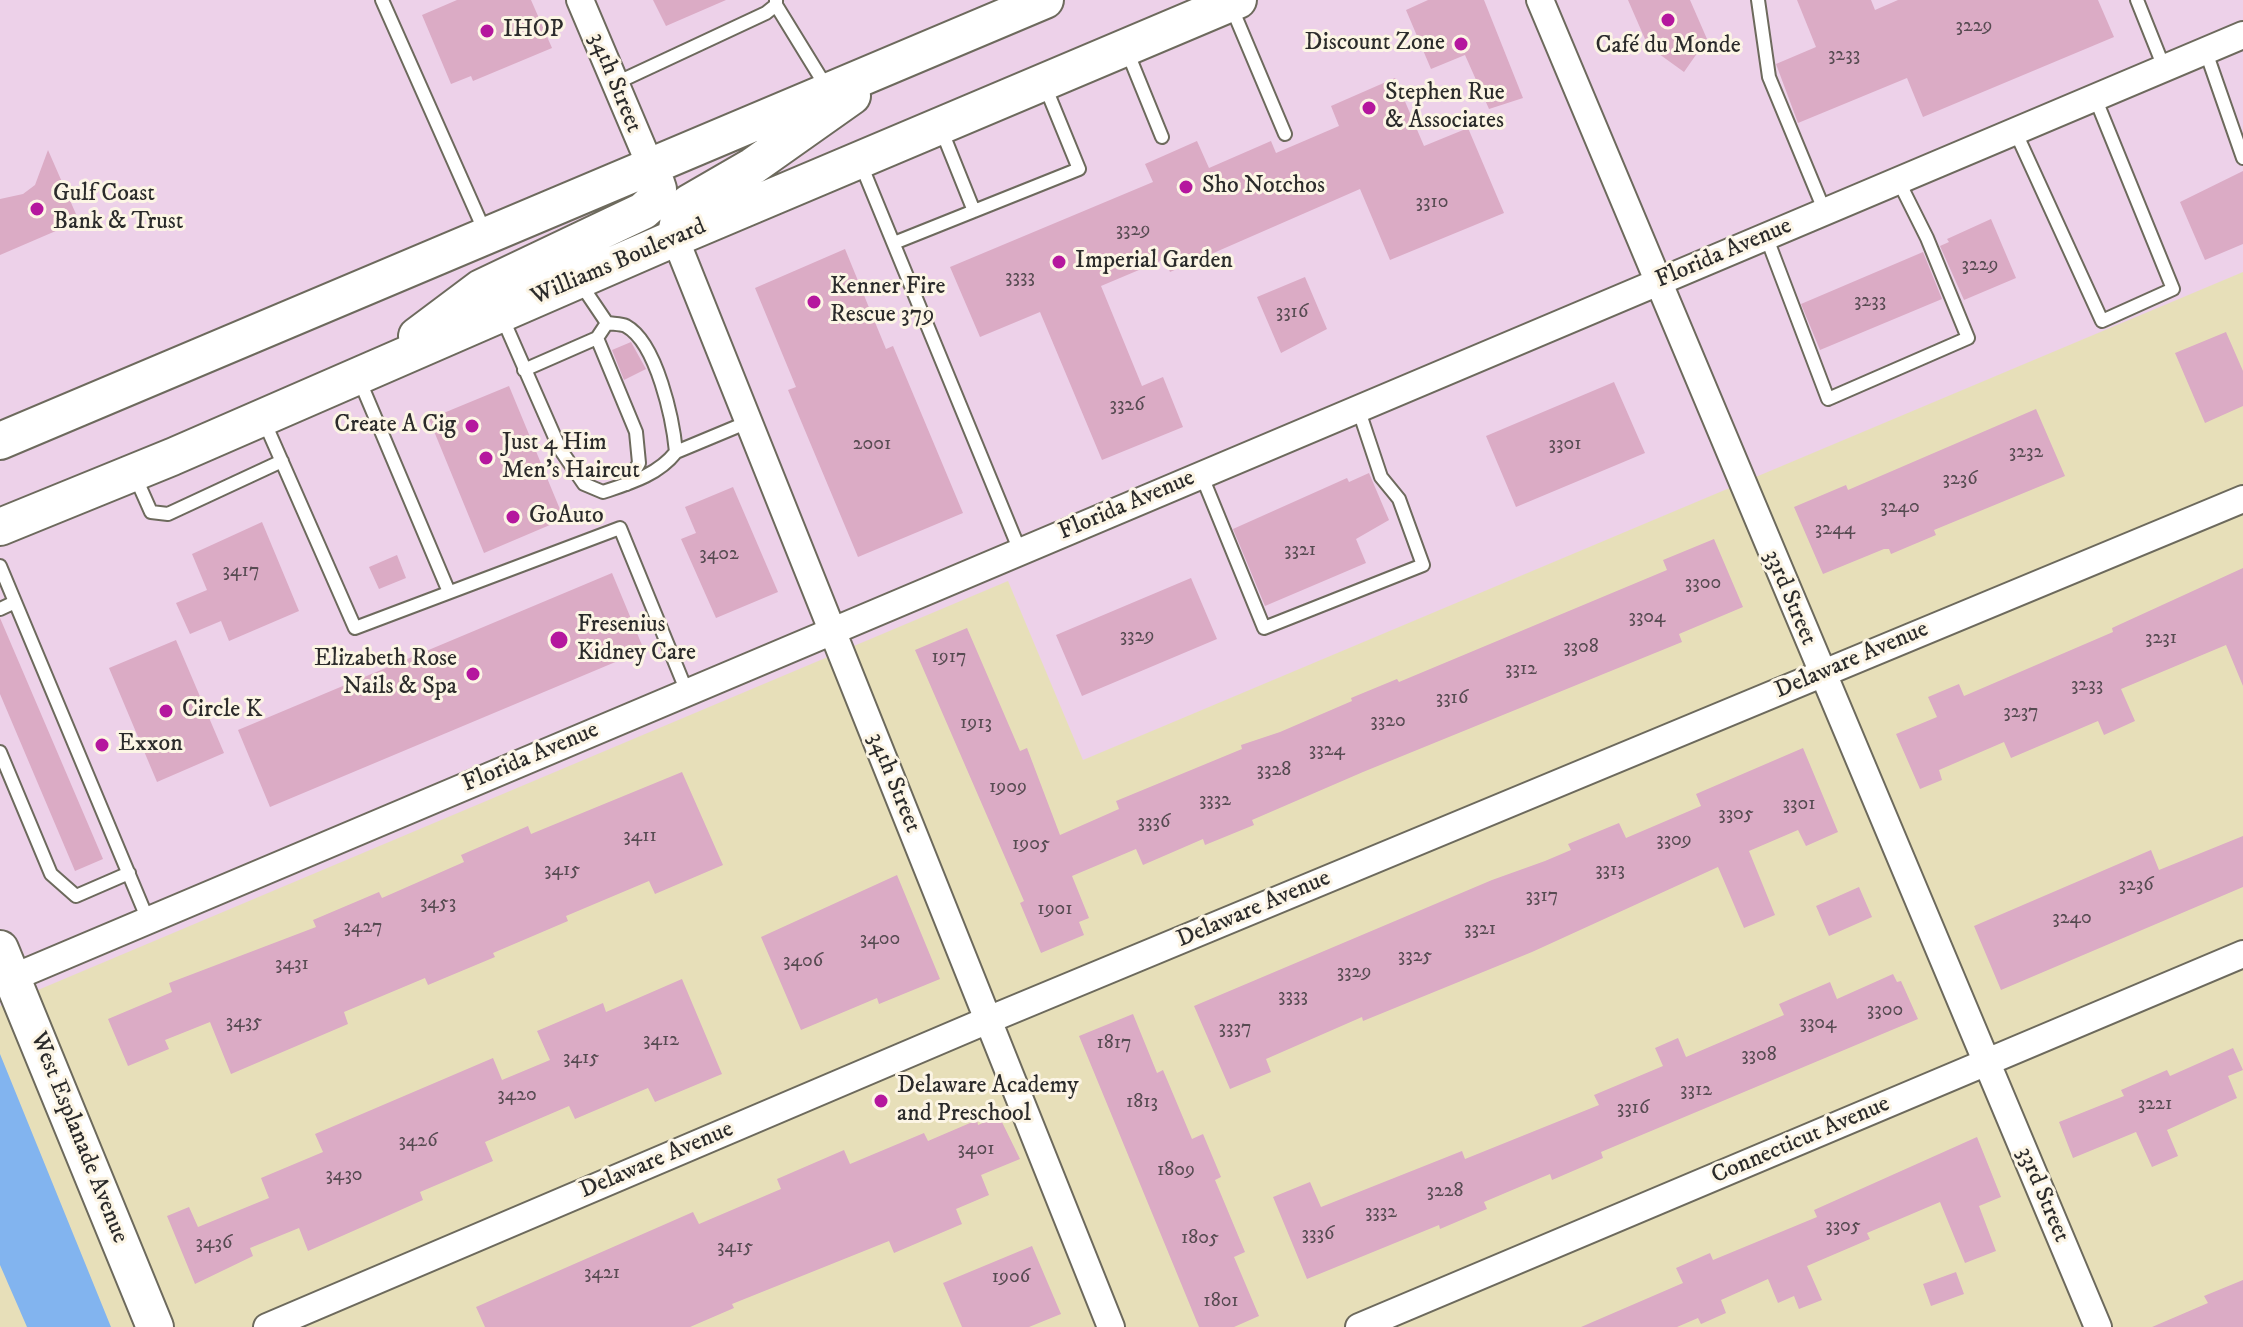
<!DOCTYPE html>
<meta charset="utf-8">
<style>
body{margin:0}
canvas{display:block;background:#e7dfb9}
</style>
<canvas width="2243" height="1327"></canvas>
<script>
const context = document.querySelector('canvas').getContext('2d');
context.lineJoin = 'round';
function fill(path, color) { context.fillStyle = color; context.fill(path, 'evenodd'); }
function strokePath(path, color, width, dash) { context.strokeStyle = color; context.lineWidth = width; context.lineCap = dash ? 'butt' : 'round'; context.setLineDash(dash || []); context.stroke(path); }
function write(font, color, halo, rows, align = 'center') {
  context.font = font + ' "IM FELL DW Pica",serif'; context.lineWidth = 6; context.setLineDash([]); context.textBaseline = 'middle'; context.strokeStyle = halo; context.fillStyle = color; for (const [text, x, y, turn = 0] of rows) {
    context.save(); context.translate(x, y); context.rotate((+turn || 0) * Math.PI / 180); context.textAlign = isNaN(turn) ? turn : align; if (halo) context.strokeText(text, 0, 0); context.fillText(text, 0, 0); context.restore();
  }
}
const built = new Path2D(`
 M0,0H2243V272L1083,760L1008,581L0,1006Z`);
const water = new Path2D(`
 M0,1054L111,1327H27L0,1265Z`);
const building = new Path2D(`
 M457,0H531L552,48L473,81L471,76L451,84L422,15Z
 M653,0H726L666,26Z
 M1428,0H1484L1523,98L1489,109L1465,55L1431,69L1406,10Z
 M1628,0H1690L1707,39L1684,72L1648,46Z
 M1797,0H1871L1875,10L1898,0H2098L2114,37L1923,117L1907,78L1798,123L1776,64L1816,47Z
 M1395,78L1424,146L1468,128L1504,213L1390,260L1360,189L1170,272L1165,259L1101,286L1142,386L1163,377L1183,427L1102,460L1040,312L980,337L950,267L1153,182L1145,164L1197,141L1209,168L1271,141L1276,153L1339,126L1331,106Z
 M48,150L79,221L0,255V199L23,194L35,185Z
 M2243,171V244L2205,260L2180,202Z
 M1991,219L2016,278L1964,300L1940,246L1949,242L1947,239Z
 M845,249L886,349L893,346L963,513L858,557L788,390L796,387L755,288Z
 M1923,252L1942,299L1820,350L1801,304Z
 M1305,277L1327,329L1281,353L1257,297Z
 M2226,332L2243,371V406L2205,423L2175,353Z
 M631,342L646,369L624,380L612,350Z
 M1614,382L1645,453L1516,507L1486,436Z
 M509,386L564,519L484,553L429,419Z
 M2036,409L2065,476L1934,530L1936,535L1891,554L1889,549H1884L1823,574L1794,507L1846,485L1848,490Z
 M1369,473L1389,520L1356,539L1366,563L1265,606L1233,529L1347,478L1349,482Z
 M733,487L778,592L716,618L681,539L696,533L685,507Z
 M262,522L299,611L229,641L221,621L190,634L176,603L207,590L192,554Z
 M1714,539L1743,607L1679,634L1682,642L1363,772L1252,820L1254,825L1205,845L1203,839L1143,865L1136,849L1072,876L1089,918L1079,922L1084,935L1041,953L1020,903L1024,901L915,650L967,628L1020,751L1027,748L1060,835L1119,809L1116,801L1242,749L1241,745L1280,732L1352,701L1351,698L1397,679L1399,682L1667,570L1663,560Z
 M397,555L406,578L379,589L369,567Z
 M2243,568V686L2226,645L2121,689L2135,721L2104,735L2098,721L2011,758L2004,742L1939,770L1942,780L1920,789L1896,734L1937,717L1928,697L1959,684L1964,696L2113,632L2112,628Z
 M612,573L644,650L270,807L238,730Z
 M1191,578L1217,639L1082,696L1056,635Z
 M0,618L103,859L75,871L0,694Z
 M176,640L224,753L157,782L109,668Z
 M1803,748L1838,832L1806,846L1798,830L1749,851L1775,915L1744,928L1718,867L1532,952L1363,1021L1362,1017L1266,1059L1271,1072L1230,1089L1194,1006L1492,880L1545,861L1571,850L1568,844L1619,823L1626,838L1701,806L1696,794Z
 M682,772L723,865L655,894L649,881L566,916L568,921L493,953L495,957L428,985L425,978L344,1012L348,1024L231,1074L210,1022L165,1040L169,1049L128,1066L108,1019L172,992L169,983L316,927L313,920L379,892L382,898L464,862L461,855L528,826L531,834Z
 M2243,836V887L2001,990L1974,926L2151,850L2159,870Z
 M897,875L940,979L879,1004L877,998L801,1030L761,937Z
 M1859,887L1872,917L1829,936L1816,906Z
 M1893,974L1897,982L1901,981L1918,1019L1601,1152L1603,1158L1552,1180L1550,1174L1484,1202L1487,1209L1440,1229L1439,1225L1307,1279L1273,1197L1310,1182L1321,1207L1462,1151L1465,1159L1599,1105L1594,1095L1663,1066L1655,1048L1678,1038L1686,1057L1784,1015L1779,1004L1830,982L1837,999Z
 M682,979L722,1074L655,1102L648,1088L575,1119L569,1106L485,1142L493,1161L420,1192L423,1200L308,1251L299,1228L250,1248L253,1256L195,1284L167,1216L189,1207L198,1227L269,1198L261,1178L323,1152L315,1134L493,1058L502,1080L550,1060L537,1031L603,1003L606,1012Z
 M1133,1014L1157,1073L1163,1070L1192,1139L1203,1134L1221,1177L1215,1180L1245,1252L1234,1257L1259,1316L1234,1327H1199L1079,1036Z
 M2233,1048L2243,1070L2228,1076L2237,1098L2167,1130L2178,1156L2152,1167L2136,1132L2073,1158L2059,1122L2124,1096L2121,1090L2167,1070L2170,1076Z
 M999,1116L1020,1159L981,1175L989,1195L956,1209L962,1224L894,1253L889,1241L732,1304L734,1308L690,1327H485L476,1307L693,1212L699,1224L781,1189L777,1179L844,1150L850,1164L924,1133L928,1141L977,1120L978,1125Z
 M1977,1137L2001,1197L1979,1206L1996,1251L1965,1263L1940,1202L1867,1233L1870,1239L1807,1266L1822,1300L1799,1309L1794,1296L1778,1303L1768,1279L1721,1300L1726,1313L1701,1324L1698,1318L1677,1327H1581L1683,1283L1676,1268L1710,1253L1713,1260L1817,1217L1814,1210Z
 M1032,1246L1061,1314L1029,1327H962L943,1283Z
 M1956,1272L1964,1294L1931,1306L1923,1284Z
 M2243,1280V1327H2152L2208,1303L2204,1296Z`);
const service = new Path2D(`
 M382,0L485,232
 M1758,0L1769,77L1825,212
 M2137,0L2165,70
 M776,5L827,88
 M1231,6L1285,134
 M1127,51L1162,137
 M2206,52L2243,158
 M614,84L766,13L776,5V0
 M941,129L974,211
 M2016,133L2102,321L2173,289L2096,100
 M860,162L1020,551
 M1766,236L1828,399L1968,338L1927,238L1899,182
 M894,243L1079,169L1045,86
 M502,317L560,449L584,484L603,492C630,483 658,475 676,452C673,420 657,343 626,326C622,324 613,324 607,323L580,283
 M607,323L597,338L636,432L639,463L627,484
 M524,370L597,338
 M359,379L449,592
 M264,421L355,628L620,528L687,692
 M676,452L748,422
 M1201,474L1264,628L1423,565L1399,499L1381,477L1358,408
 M135,476L151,512L168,514L282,461
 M0,566L148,920
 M0,609L15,602
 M0,752L51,874L76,896L129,873`);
const minor = new Path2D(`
 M580,0L650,165
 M1540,0L2098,1327
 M675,238L1111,1327
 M12,978L2243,35
 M267,1327L988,1020L2243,499
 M1359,1327L2243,954`);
const secondary = new Path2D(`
 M675,238L680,215L689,203L753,166L852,96
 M417,336L481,288L643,211L653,202L658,189L650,165
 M0,441L1045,0
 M0,527L172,457L675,238L1238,0
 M0,949L155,1327`);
const markers = [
 [1668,20,8,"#b5179e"],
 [487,31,8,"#b5179e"],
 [1461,44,8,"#b5179e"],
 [1369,108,8,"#b5179e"],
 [1186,187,8,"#b5179e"],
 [37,209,8,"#b5179e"],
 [1059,262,8,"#b5179e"],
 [814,302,8,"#b5179e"],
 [472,426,8,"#b5179e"],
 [486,458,8,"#b5179e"],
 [513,517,8,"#b5179e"],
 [559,640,10,"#b5179e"],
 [473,674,8,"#b5179e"],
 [166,711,8,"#b5179e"],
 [102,745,8,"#b5179e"],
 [881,1101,8,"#b5179e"]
];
const numberNames = [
 ["3229",1974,27],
 ["3233",1844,56],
 ["3310",1432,203],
 ["3329",1133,231],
 ["3229",1980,266],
 ["3333",1020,278],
 ["3233",1870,302],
 ["3316",1292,313],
 ["3326",1127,406],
 ["2001",872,445],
 ["3301",1565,445],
 ["3232",2026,453],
 ["3236",1960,480],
 ["3240",1900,508],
 ["3244",1835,530],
 ["3321",1300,551],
 ["3402",719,555],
 ["3417",241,572],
 ["3300",1703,584],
 ["3304",1647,618],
 ["3329",1137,637],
 ["3231",2161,639],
 ["3308",1581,648],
 ["1917",949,658],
 ["3312",1521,670],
 ["3233",2087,686],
 ["3316",1452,699],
 ["3237",2021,713],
 ["3320",1388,722],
 ["1913",976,724],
 ["3324",1327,751],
 ["3328",1274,771],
 ["1909",1008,788],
 ["3332",1215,801],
 ["3301",1799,805],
 ["3305",1736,815],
 ["3336",1154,823],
 ["3411",640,837],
 ["3309",1674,841],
 ["1905",1031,845],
 ["3415",562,871],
 ["3313",1610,871],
 ["3236",2136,886],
 ["3317",1542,897],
 ["3453",438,904],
 ["1901",1055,910],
 ["3240",2072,919],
 ["3427",363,928],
 ["3321",1480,930],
 ["3400",880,940],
 ["3325",1415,957],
 ["3406",803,962],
 ["3431",292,965],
 ["3329",1354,973],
 ["3333",1293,997],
 ["3300",1885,1011],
 ["3435",244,1023],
 ["3304",1818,1024],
 ["3337",1235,1029],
 ["3412",661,1041],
 ["1817",1114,1044],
 ["3308",1759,1056],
 ["3415",581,1059],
 ["3312",1696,1091],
 ["3420",517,1096],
 ["1813",1142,1103],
 ["3221",2155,1105],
 ["3316",1633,1109],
 ["3426",418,1142],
 ["3401",976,1150],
 ["1809",1176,1171],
 ["3430",344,1176],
 ["3228",1445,1192],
 ["3332",1381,1213],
 ["3305",1843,1227],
 ["3336",1318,1235],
 ["1805",1200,1239],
 ["3436",214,1244],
 ["3415",735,1248],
 ["3421",602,1274],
 ["1906",1011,1278],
 ["1801",1221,1302]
];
const poiNames = [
 ["IHOP",503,31],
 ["Discount Zone",1445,44,"right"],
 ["Café du Monde",1668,47,"center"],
 ["Stephen Rue",1385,94],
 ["& Associates",1385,122],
 ["Sho Notchos",1202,187],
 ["Gulf Coast",53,195],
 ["Bank & Trust",53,223],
 ["Imperial Garden",1075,262],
 ["Kenner Fire",830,288],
 ["Rescue 379",830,316],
 ["Create A Cig",456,426,"right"],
 ["Just 4 Him",502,444],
 ["Men's Haircut",502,472],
 ["GoAuto",529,517],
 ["Fresenius",577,626],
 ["Kidney Care",577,654],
 ["Elizabeth Rose",457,660,"right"],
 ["Nails & Spa",457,688,"right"],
 ["Circle K",182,711],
 ["Exxon",118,745],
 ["Delaware Academy",897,1087],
 ["and Preschool",897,1115]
];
const streetNames = [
 ["34th Street",614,83,68],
 ["Florida Avenue",1724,254,-23],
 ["Williams Boulevard",619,263,-23],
 ["Florida Avenue",1127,506,-23],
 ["33rd Street",1789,598,67],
 ["Delaware Avenue",1852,661,-23],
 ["Florida Avenue",531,758,-23],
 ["34th Street",893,783,68],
 ["Delaware Avenue",1254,910,-23],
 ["West Esplanade Avenue",78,1138,68],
 ["Connecticut Avenue",1801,1141,-23],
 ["Delaware Avenue",657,1161,-23],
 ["33rd Street",2042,1195,67]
];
fill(built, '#edd1e9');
fill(water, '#82b4ef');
fill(building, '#dbabc5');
strokePath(service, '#6d6a5d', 16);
strokePath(minor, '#6d6a5d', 30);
strokePath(secondary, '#6d6a5d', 40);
strokePath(service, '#fff', 12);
strokePath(minor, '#fff', 26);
strokePath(secondary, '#fff', 36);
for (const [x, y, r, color] of markers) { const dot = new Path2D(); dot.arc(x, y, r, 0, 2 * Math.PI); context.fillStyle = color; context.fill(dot); strokePath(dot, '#fcf5e5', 3); }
write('20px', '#574b52', null, numberNames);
write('24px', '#2b2b2b', '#fcf5e5', poiNames, 'left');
write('24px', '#2b2b2b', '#fcf5e5', streetNames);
</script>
